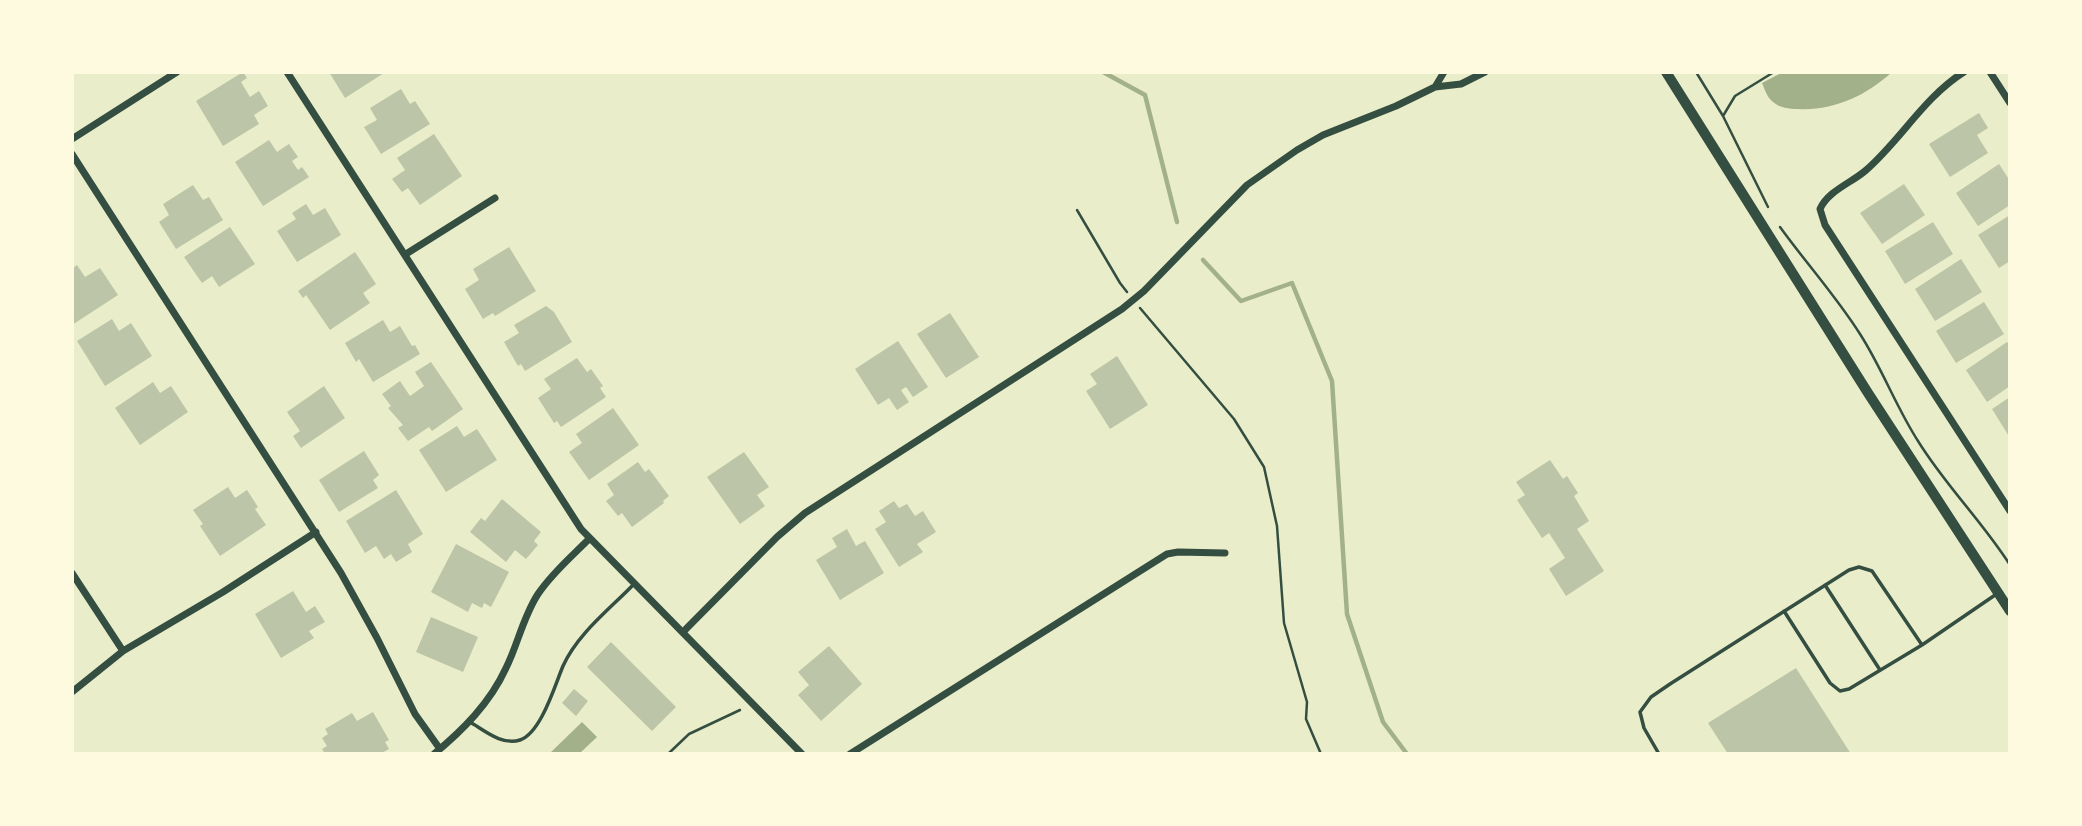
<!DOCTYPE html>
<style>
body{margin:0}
#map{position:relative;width:2082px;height:826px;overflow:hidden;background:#e9edc9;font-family:"Alegreya Sans",sans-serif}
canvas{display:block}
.frame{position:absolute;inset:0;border:74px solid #fefae0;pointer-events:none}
</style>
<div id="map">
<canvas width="2082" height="826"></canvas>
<div class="frame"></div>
</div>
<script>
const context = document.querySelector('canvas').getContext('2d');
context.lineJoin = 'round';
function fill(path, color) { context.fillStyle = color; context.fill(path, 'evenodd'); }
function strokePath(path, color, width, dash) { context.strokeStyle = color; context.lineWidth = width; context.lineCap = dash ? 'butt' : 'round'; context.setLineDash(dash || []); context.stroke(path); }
const water = new Path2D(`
 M1783,72H1892C1866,96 1833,111 1798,109C1789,109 1780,108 1773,102C1767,97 1765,90 1762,83Z
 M582,722L597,737L579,754H549Z`);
const stream = new Path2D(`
 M1103,72L1145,95L1177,222
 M1203,260L1241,301L1292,283L1332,381L1347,614L1383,722L1407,754`);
const building = new Path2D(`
 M243,72L247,78L241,82L250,97L259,91L268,106L254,115L259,124L223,146L196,101Z
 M329,72H383L384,73L345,98Z
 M401,89L410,104L415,101L430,124L381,154L364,127L377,120L370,108Z
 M1979,113L1988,128L1977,135L1988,153L1950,177L1929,144Z
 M434,134L462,176L420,205L408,188L402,192L392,179L405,170L397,158Z
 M269,140L277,152L289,144L298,157L292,161L298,170L302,167L309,177L263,206L235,162Z
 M1999,164L2010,181V205L1978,226L1956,193Z
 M1904,184L1925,215L1882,244L1860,213Z
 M193,185L203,200L209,197L223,220L176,249L159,222L169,215L163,204Z
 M306,204L313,215L325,208L341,235L297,262L277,231L296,219L292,213Z
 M2010,215V261L1999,268L1978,235Z
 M1933,222L1953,254L1905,284L1885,251Z
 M230,227L255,264L219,287L212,276L202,283L184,257Z
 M509,247L536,291L495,316L493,313L483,319L465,289L479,280L473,269Z
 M355,252L376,284L363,293L370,303L330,330L306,295L303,298L298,291Z
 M1961,259L1982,292L1935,321L1915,289Z
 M77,265L85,277L100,268L118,295L72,325V269Z
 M1984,302L2004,334L1956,363L1936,331Z
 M546,306L554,312L572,342L525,371L521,364L518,366L504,342L519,333L514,325Z
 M950,313L979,357L946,378L917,334Z
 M112,319L119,331L131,323L152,356L105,386L77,341Z
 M383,320L390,332L400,326L412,346L415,345L420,354L373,382L359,359L356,362L345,343Z
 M898,341L928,387L913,397L906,387L901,390L909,402L897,410L889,398L878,405L855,369Z
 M2007,342L2010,346V386L1987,402L1966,370Z
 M1117,356L1148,405L1110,429L1086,391L1097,384L1090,374Z
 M577,358L587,372L591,369L603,386L600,388L606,397L561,427L557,421L554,423L538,398L551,389L544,379Z
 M431,362L463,409L432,431L429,427L408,441L398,428L403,425L388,408L391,406L382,394L400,381L410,396L424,386L415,372Z
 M153,382L160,393L171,386L188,412L140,445L115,408Z
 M324,386L345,418L301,448L293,436L300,431L287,412Z
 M2010,397V438L1992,409Z
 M613,408L639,445L589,480L569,452L582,443L576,434Z
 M457,426L464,437L477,429L497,460L446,492L419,450Z
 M364,451L379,475L373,480L378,488L339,512L319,480Z
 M744,452L769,487L757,495L765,506L740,524L707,477Z
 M1550,460L1563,479L1567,476L1578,493L1574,496L1589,521L1577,529L1604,571L1566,596L1549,569L1565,558L1549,533L1542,538L1517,500L1525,495L1516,482Z
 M638,462L645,472L649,469L669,496L663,501L664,503L632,527L622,513L618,516L606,501L614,495L607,484Z
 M228,487L235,498L247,490L258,507L255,509L266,525L220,556L200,526L203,524L193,510Z
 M396,490L423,534L408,544L412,552L396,562L391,554L384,559L376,546L365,553L346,521Z
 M502,499L541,532L534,541L538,545L526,559L515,550L506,562L470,532L481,518L485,521Z
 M894,501L899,508L907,504L915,516L923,511L936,532L917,544L923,552L899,567L875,529L886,522L879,511Z
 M847,529L856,546L865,541L884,573L840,600L816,560L837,547L832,538Z
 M456,544L509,572L491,607L484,603L482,608L472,603L468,612L431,592Z
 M293,591L306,612L315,606L325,622L309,631L314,638L281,658L255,614Z
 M431,617L478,637L463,672L416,652Z
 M611,642L676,707L652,731L587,667Z
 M829,646L862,684L821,721L798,695L809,685L798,672Z
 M1796,668L1851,754H1728L1708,723Z
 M574,689L588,701L576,716L562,703Z
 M373,712L389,740L385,742L389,749L380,754H325L322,749L327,746L322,738L328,734L325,729L352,713L357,721Z`);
const path = new Path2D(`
 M1696,72L1723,116L1768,207
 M1723,116L1735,96L1774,72
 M1077,210L1120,283L1127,292
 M1780,227C1806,263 1836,296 1860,334C1882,368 1896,407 1918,441C1945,485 1982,521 2010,565
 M1140,308L1234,419L1264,467L1277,526L1284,623L1307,702L1306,719L1321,754
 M668,754L689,734L740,710`);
const service = new Path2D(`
 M1825,585L1880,670
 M1922,645L1998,593
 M470,722C484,730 502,746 520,740C541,733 555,685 563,666C578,633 610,609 634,584
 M1659,754L1644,728L1640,712L1651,697L1670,684L1849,570L1859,567L1872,571L1922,645L1849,689L1840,691L1830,683L1784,611`);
const minor = new Path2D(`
 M287,72L581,529L802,754
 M1964,72C1923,98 1901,140 1865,171C1851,183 1828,191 1820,209L1825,225L2010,511
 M1990,72L2010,103
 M1435,87L1444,72
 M72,139L177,72
 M72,154L341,573L377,638L415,714L440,749
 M406,254L495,198
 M72,573L123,651
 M683,632L777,537L805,513L1122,309L1144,291L1247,185L1297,150L1323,135L1396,106L1435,87L1461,84L1485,72
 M72,692L123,651L223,592L316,532
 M434,754C463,730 490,703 506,668C518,644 523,617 538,594C552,573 572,556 589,539
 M850,754L1167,554L1178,552L1225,553`);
const tertiary = new Path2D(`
 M1666,72L1868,393L2010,611`);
fill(water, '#a3b18a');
strokePath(stream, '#a3b18a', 4.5);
fill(building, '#bcc5a7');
strokePath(path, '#344e41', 2.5);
strokePath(service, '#344e41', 3.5);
strokePath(minor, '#344e41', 7);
strokePath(tertiary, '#344e41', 10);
</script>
